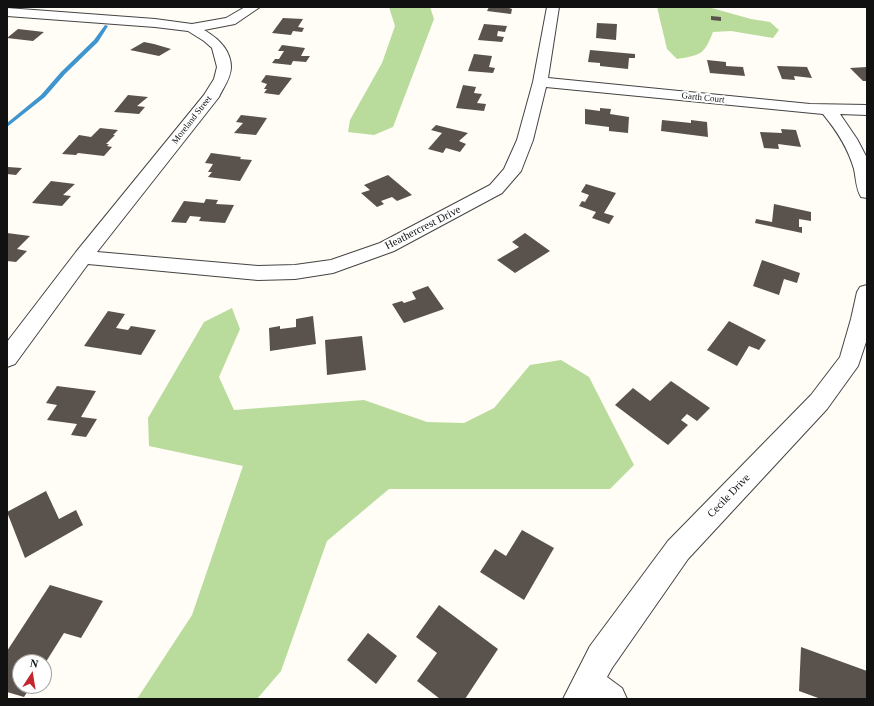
<!DOCTYPE html>
<style>
body{margin:0}
#map{position:relative;width:874px;height:706px;overflow:hidden;background:#fffdf5;font-family:"Times New Roman",serif}
canvas{display:block}
.frame{position:absolute;inset:0;border:8px solid #111;pointer-events:none}
.north{position:absolute;left:12px;top:654px;width:40px;height:40px;box-sizing:border-box;background:#fff;border:1px solid #a0a0a0;border-radius:50%;rotate:12deg;font-size:11px;font-weight:700;line-height:16px;text-align:center;color:#111}
.north::after{content:'';display:block;margin:auto;width:14px;height:18px;background:#c4262e;clip-path:polygon(50% 0,100% 100%,50% 72%,0 100%)}
</style>
<div id="map">
<canvas width="874" height="706"></canvas>
<div class="frame"></div>
<div class="north">N</div>
</div>
<script>
const context = document.querySelector('canvas').getContext('2d');
context.lineJoin = 'round';
function fill(path, color) { context.fillStyle = color; context.fill(path, 'evenodd'); }
function strokePath(path, color, width, dash) { context.strokeStyle = color; context.lineWidth = width; context.lineCap = dash ? 'butt' : 'round'; context.setLineDash(dash || []); context.stroke(path); }
function write(font, color, halo, rows, align = 'center') {
  context.font = font + ' "Times New Roman",serif'; context.lineWidth = 4; context.setLineDash([]); context.textBaseline = 'middle'; context.strokeStyle = halo; context.fillStyle = color; for (const [text, x, y, turn = 0] of rows) {
    context.save(); context.translate(x, y); context.rotate((+turn || 0) * Math.PI / 180); context.textAlign = isNaN(turn) ? turn : align; if (halo) context.strokeText(text, 0, 0); context.fillText(text, 0, 0); context.restore();
  }
}
const forest = new Path2D(`
 M389,7H430L434,19L393,127L374,135L348,132L350,120L382,63L395,26Z
 M657,7H708L751,19L770,22L779,30L773,38L731,31L713,32C704,55 701,55 677,59L667,49Z
 M232,308L240,329L219,377L234,410L364,400L427,422L464,423L494,408L530,365L561,360L589,377L634,465L610,489H389L327,541L281,671L257,699H137L192,615L243,466L149,446L148,418L204,322Z`);
const stream = new Path2D(`
 M105,25L108,26L98,42L65,74L45,97L7,127V123L41,95L61,72L94,40Z`);
const building = new Path2D(`
 M489,7H506L512,9L511,14L487,11Z
 M711,16L721,17V21L711,20Z
 M283,18L303,19L298,27L304,28L302,32L293,31L291,35L272,33Z
 M597,23L617,24L616,40L596,38Z
 M484,24L507,26L505,32L498,31L497,36L504,37L502,42L478,40Z
 M18,29L44,32L33,41L7,38Z
 M144,42L154,44L171,49L159,56L130,50Z
 M282,45L305,48L301,56H310L306,62L293,61L291,65L272,63L275,59H279L284,51H278Z
 M590,50L635,54V58H629L628,69L600,66V63L588,62Z
 M474,54L492,56L489,67L495,68L493,73L468,71Z
 M707,60L726,62V66L743,67L745,76L710,73Z
 M777,66L807,67L812,78L794,76L795,80L782,79Z
 M867,67V81H863L850,68Z
 M266,75L292,78L279,95L264,93L267,89H264L267,84L261,82Z
 M463,85L476,87L474,93L482,94L477,103L486,104L484,111L456,108Z
 M128,95L148,97L137,106L145,107L139,114L114,112Z
 M600,108L611,109L610,114L629,117L628,133L609,131V127L585,124V109L600,111Z
 M241,115L250,116L267,118L256,135L234,133L243,123L236,122Z
 M662,120L691,123V120L707,122L708,137L661,131Z
 M436,125L468,133L459,141L466,144L460,152L446,148L443,153L428,149L442,133L431,130Z
 M100,128L118,130L113,135H115L106,144H109L107,146L112,147L104,156L78,153L76,155L62,154L79,135L91,137Z
 M781,129L796,130L801,147L778,144L779,149L764,148L760,132L782,133Z
 M211,153L241,157L240,159L252,160L240,181L208,177L212,172H208L213,164L205,163Z
 M8,167L22,168L16,175L7,174Z
 M388,175L412,195L397,201L392,197L381,201L384,204L377,207L361,193L370,190L364,185Z
 M51,181L75,184L63,195L71,196L62,206L32,203Z
 M586,184L616,193L604,213L614,216L609,224L592,218L596,212L579,206L582,201L585,202L589,195L581,192Z
 M206,199L218,200L216,204L234,205L225,223L199,221L201,217L190,216L186,223L171,222L184,201L204,203Z
 M774,204L811,212V221L799,219V227H802V233L755,223L756,219L772,222Z
 M7,233L30,236L17,249L27,251L16,262L7,261Z
 M525,233L550,251L515,273L497,260L519,247L512,242Z
 M762,260L800,273L797,283L784,279L779,295L753,286Z
 M428,286L444,309L404,323L392,304L402,301L404,303L416,299L412,292Z
 M108,311L125,314L116,328L128,330L131,326L156,330L141,355L84,346Z
 M313,316L316,344L270,351L269,328L280,326V329L296,327V319Z
 M729,321L766,340L759,350L749,346L737,366L707,350Z
 M362,336L366,370L327,375L325,340Z
 M671,381L710,408L697,421L687,414L681,420L688,425L668,445L615,405L633,388L650,401Z
 M57,386L96,391L81,417L97,419L86,437L71,435L77,424L47,420L57,405L46,403Z
 M46,491L59,519L76,510L83,525L25,558L7,512Z
 M522,530L554,548L524,600L480,572L495,549L506,556Z
 M50,585L103,601L81,638L64,633L44,665V662H20V686H31L24,697L7,692V651Z
 M439,605L498,649L465,699H440L417,681L437,653L416,637Z
 M368,633L397,656L376,684L347,660Z
 M801,647L867,671V699H821L799,691Z`);
const street = new Path2D(`
 M245,7H260L235,24L204,30C218,38 231,50 231,67C231,78 223,88 219,97L97,252L258,266L295,265L331,260L380,243L490,185L504,169L517,140L533,82L547,7H559L548,78L810,104L867,105V115L840,114L857,139L867,158V198L861,197C856,189 856,178 854,169C848,148 837,131 823,114L546,87L533,140L521,171L502,193L394,251L333,273L295,279L258,280L88,264L15,364L7,367V342L76,252L204,95L214,79L217,67L212,48L204,41L188,31L155,27L7,16V8L155,19L192,24L226,18Z
 M867,285V339L858,366L827,409L688,559L612,668L607,677L622,688L627,699H563L590,646L668,541L811,395L840,357L851,319L857,292L860,287Z`);
const farStreetnames = [
 ["Garth Court",703,98,6],
 ["Moreland Street",192,120,-52]
];
const streetNames = [
 ["Heathercrest Drive",423,228,-27],
 ["Cecile Drive",729,496,-46]
];
fill(forest, '#b9dc9c');
fill(stream, '#3f96cf');
fill(building, '#5a524d');
strokePath(street, '#444', 2);
fill(street, '#fff');
write('9px', '#111', '#fff', farStreetnames);
write('11px', '#111', '#fff', streetNames);
</script>
